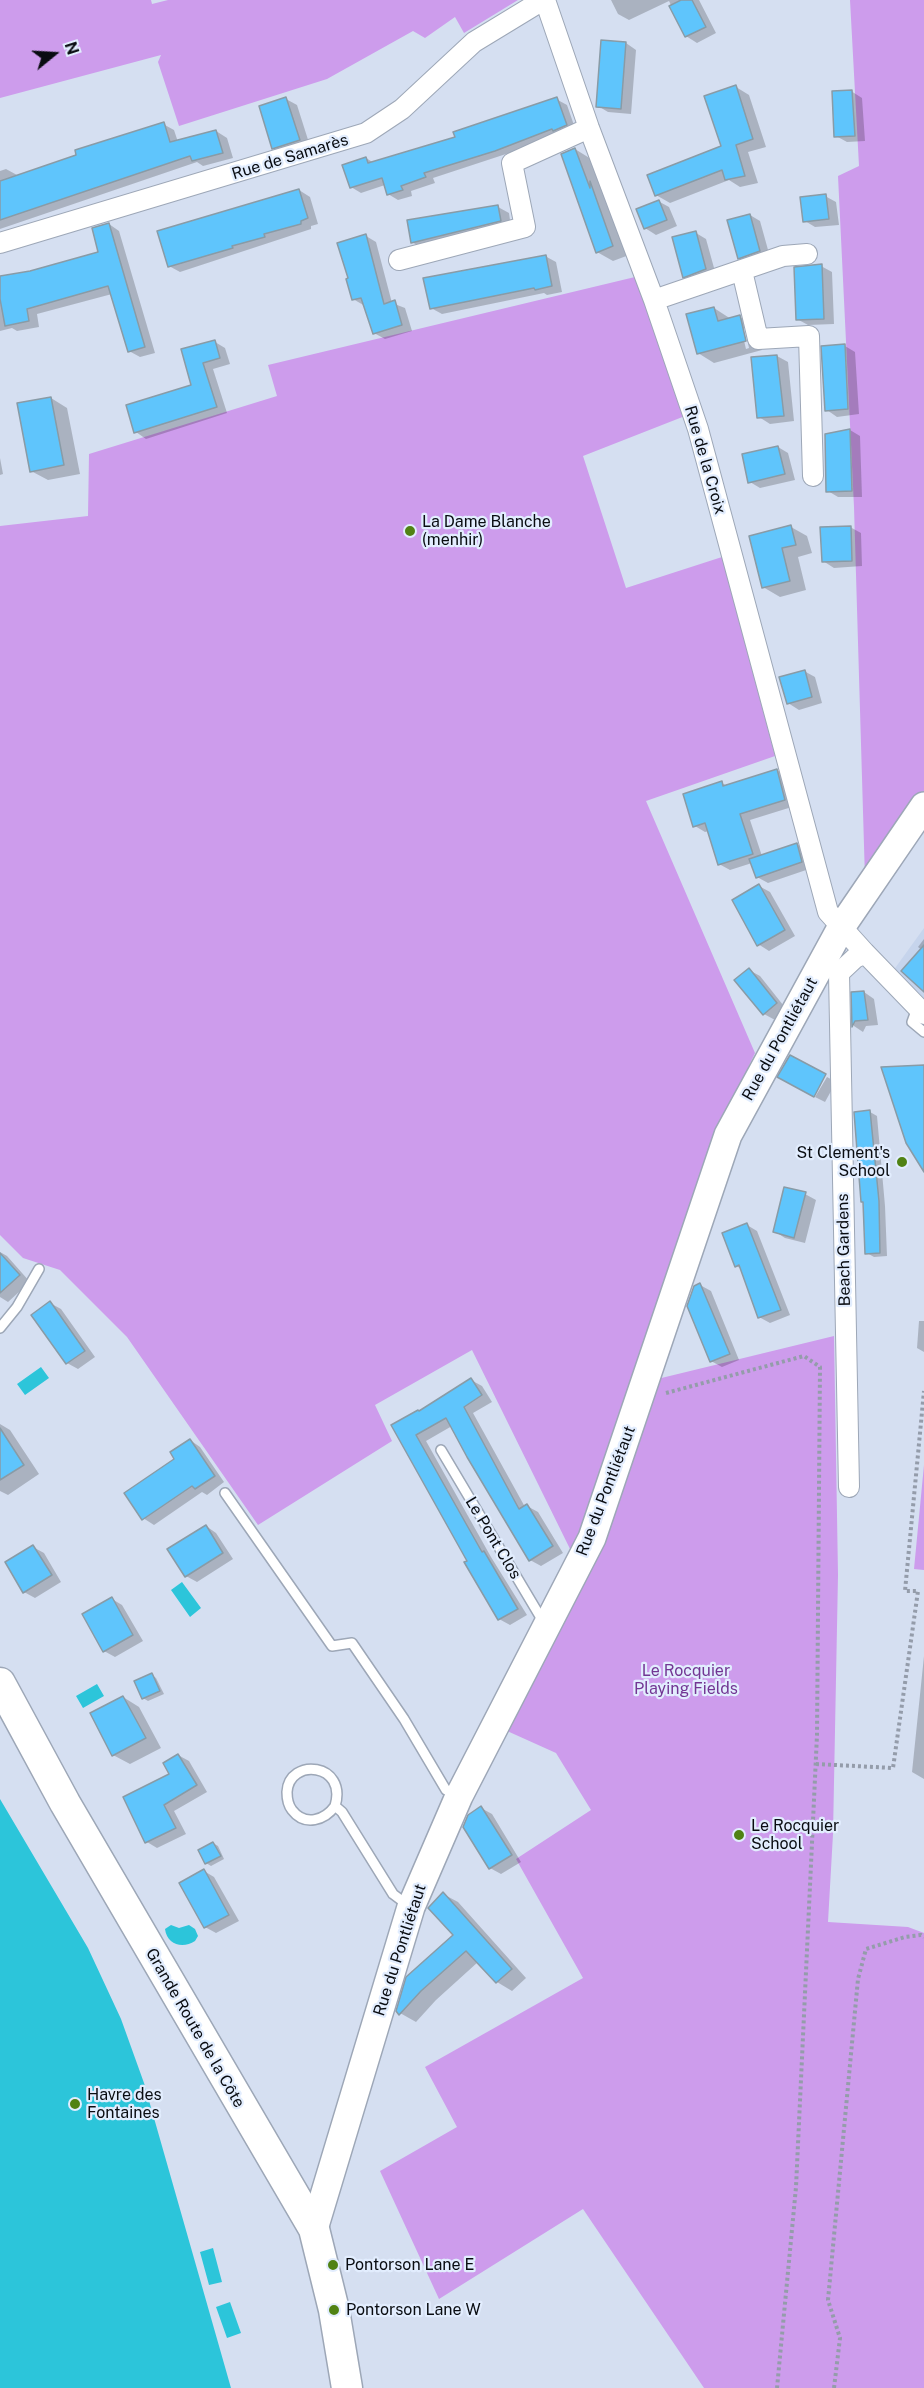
<!DOCTYPE html>
<meta charset="utf-8">
<style>
body{margin:0}
#map{position:relative;width:924px;height:2388px;overflow:hidden;background:#d5dff1;font-family:"Public Sans",sans-serif}
canvas{display:block}
.north{position:absolute;left:24px;top:24px;width:60px;height:60px;-webkit-text-stroke:4px #e2edfe;paint-order:stroke;rotate:72deg;font-size:16px;font-weight:700;line-height:24px;text-align:center;color:#090c11}
.north::after{content:'';display:block;margin:auto;width:21px;height:27px;background:#090c11;clip-path:polygon(50% 0,100% 100%,50% 72%,0 100%)}
</style>
<div id="map">
<canvas width="924" height="2388"></canvas>
<div class="north">N</div>
</div>
<script>
const context = document.querySelector('canvas').getContext('2d');
context.lineJoin = 'round';
function fill(path, color) { context.fillStyle = color; context.fill(path, 'evenodd'); }
function strokePath(path, color, width, dash) { context.strokeStyle = color; context.lineWidth = width; context.lineCap = dash ? 'butt' : 'round'; context.setLineDash(dash || []); context.stroke(path); }
function write(font, color, halo, rows, align = 'center') {
  context.font = font + ' "Public Sans",sans-serif'; context.lineWidth = 4.5; context.setLineDash([]); context.textBaseline = 'middle'; context.strokeStyle = halo; context.fillStyle = color; for (const [text, x, y, turn = 0] of rows) {
    context.save(); context.translate(x, y); context.rotate((+turn || 0) * Math.PI / 180); context.textAlign = isNaN(turn) ? turn : align; if (halo) context.strokeText(text, 0, 0); context.fillText(text, 0, 0); context.restore();
  }
}
const built = new Path2D(`
 M924,928V999L893,971Z`);
const green = new Path2D(`
 M0,0H151L152,4L168,0H518L464,33L455,17L425,38L413,31L327,79L179,126L158,62L161,55L0,98Z
 M850,0H924V792L865,879L854,507L838,176L859,166Z
 M635,277L685,416L583,456L626,588L722,557L775,756L646,801L755,1053L724,1119L573,1555L472,1350L375,1405L392,1441L258,1525L127,1337L60,1270L23,1258L0,1235V526L88,516L89,454L277,396L268,365Z
 M834,1336L838,1575L833,1834L828,1922L908,1927L924,1933V2388H704L583,2209L439,2299L380,2171L457,2127L425,2067L583,1978L516,1859L591,1810L556,1753L496,1726L645,1382Z
 M924,1465V1570L914,1569Z`);
const water = new Path2D(`
 M41,1367L49,1378L25,1395L17,1384Z
 M182,1582L201,1608L190,1617L171,1590Z
 M97,1684L104,1696L83,1708L76,1696Z
 M0,1799L88,1948L121,2019L144,2083L231,2388H0Z
 M171,1925L179,1928L189,1925L195,1929L198,1936L195,1941C183,1949 167,1945 165,1929Z
 M213,2248L222,2282L209,2285L200,2252Z
 M230,2302L241,2333L227,2338L216,2307Z`);
const shadow = new Path2D(`
 M611,0H699L716,33L697,43L686,36L669,1L629,20L618,14Z
 M626,43L636,50L631,114L608,112L598,106Z
 M736,87L749,95L766,147L748,152L758,183L740,187L729,180L670,203L656,195L723,147Z
 M851,91L862,98L865,141L847,142L836,136Z
 M286,99L297,105L310,146L284,154L274,148Z
 M556,99L567,105L576,131L433,178L435,183L411,191L412,196L398,200L388,194L385,185L361,193L351,187L366,158L374,163L457,139Z
 M163,124L174,130L178,142L216,131L227,138L233,158L203,166L197,162L0,229V171L6,169L17,175L78,156Z
 M575,149L591,159L629,255L613,261L597,252Z
 M299,190L310,197L318,224L311,226V229L180,272L169,266Z
 M825,196L836,202L839,225L815,227L805,221Z
 M658,201L669,207L677,226L656,235L645,228Z
 M498,207L509,213L511,227L423,249L412,242Z
 M750,215L760,221L770,257L750,264L739,258Z
 M109,224L119,231L155,353L140,357L129,351L112,294L37,314L39,327L17,331L12,328L0,331V279L100,253Z
 M696,233L706,239L716,275L695,283L684,277Z
 M366,236L376,242L392,303L405,308L412,331L385,339L374,333L365,306L353,299Z
 M545,256L556,262L562,292L547,295L544,293L442,314L431,308Z
 M821,266L832,272L834,324L808,325L797,319Z
 M714,308L731,319L740,317L756,326L762,350L714,363L698,353ZM741,328H745L749,348L746,349Z
 M215,342L225,348L230,364L213,369L227,413L146,439L136,432L193,386L183,350Z
 M845,346L855,352L859,414L837,417L827,410Z
 M777,356L788,362L794,421L770,424L759,417Z
 M51,398L67,408L80,474L48,480L31,471Z
 M850,430L860,436L862,497H838L828,491Z
 M778,447L788,453L795,480L760,488L750,482Z
 M0,458L3,474L0,475Z
 M791,527L807,536L812,553L798,557L806,590L780,597L763,587Z
 M850,527L861,533L862,566L834,568L823,561Z
 M804,671L815,677L822,703L799,710L788,703Z
 M777,770L787,776L795,806L750,820L762,856L797,844L807,850L812,868L768,883L757,877L752,863L730,870L719,864L709,831L705,832L695,826L722,783L727,786Z
 M759,886L770,892L795,936L769,951L758,944Z
 M924,939V990L922,950L918,947Z
 M749,970L760,976L787,1010L775,1020L764,1014Z
 M864,992L874,999L878,1025L866,1026L863,1032L854,1026L853,994Z
 M827,1077L836,1082L825,1102L815,1097Z
 M870,1112L877,1116L885,1206L887,1256L874,1257L867,1253Z
 M805,1194L816,1200L805,1243L785,1238L774,1231Z
 M747,1225L757,1231L790,1315L770,1323L759,1317L742,1269L736,1266Z
 M0,1252L7,1256L30,1282L8,1302L0,1297Z
 M700,1285L711,1291L739,1360L722,1367L711,1361Z
 M50,1303L61,1309L95,1357L78,1369L67,1363L33,1315Z
 M919,1321H924V1352L917,1348Z
 M471,1380L482,1386L492,1402L473,1413L525,1507L527,1506L538,1512L563,1553L541,1566L530,1560L452,1426L426,1441L491,1557L527,1615L510,1625L499,1619L466,1563L469,1561L393,1425L420,1413Z
 M0,1424L10,1430L39,1474L8,1495L0,1491Z
 M190,1440L200,1447L224,1482L207,1495L202,1492L154,1525L143,1518Z
 M206,1526L216,1533L233,1559L197,1582L186,1576Z
 M33,1547L44,1553L61,1582L35,1598L24,1592Z
 M112,1599L122,1605L143,1641L115,1657L104,1651Z
 M924,1656V1779L912,1772Z
 M152,1675L156,1678L164,1694L148,1701L143,1698Z
 M123,1697L139,1707L161,1748L130,1764L113,1755Z
 M178,1755L189,1761L207,1792L174,1811L186,1834L157,1848L147,1842Z
 M481,1808L492,1814L521,1862L501,1874L490,1868L465,1827Z
 M213,1843L218,1846L224,1859L211,1866L206,1863Z
 M204,1871L214,1877L239,1921L216,1933L205,1927L181,1883Z
 M443,1894L458,1902L526,1978L512,1991L497,1982L478,1962L436,2000L416,2022L400,2013L455,1935Z`);
const building = new Path2D(`
 M681,0H692L706,27L685,37L669,6Z
 M601,40L626,42L621,109L596,107Z
 M736,85L753,139L736,145L745,176L725,180L722,170L655,196L647,175L721,146L704,96Z
 M852,90L855,136L834,137L832,91Z
 M286,97L300,140L272,149L259,106Z
 M557,97L567,125L553,131L552,129L495,151L424,173L426,177L401,186L403,190L387,195L382,178L350,188L342,165L366,157L368,163L455,137L453,132Z
 M164,122L170,142L216,130L223,153L192,161L190,156L0,220V181L76,155L75,150Z
 M575,148L590,188V181L613,246L596,253L561,154Z
 M299,189L308,218L301,221V224L264,234L265,237L232,246L233,248L168,267L157,231Z
 M826,194L829,219L803,222L800,197Z
 M659,200L667,220L644,229L636,209Z
 M498,205L501,221L411,243L407,220Z
 M750,214L760,251L738,259L727,220Z
 M109,223L145,347L128,352L108,286L27,309L29,321L5,326L0,299V276L30,271L98,252L92,228Z
 M696,231L706,269L683,278L672,237Z
 M366,234L384,304L395,300L402,325L373,334L361,298L352,300L346,279L348,278L337,243Z
 M546,255L552,286L535,290L534,288L430,309L423,278Z
 M822,264L824,319L796,320L794,267Z
 M714,307L718,321L740,315L746,341L697,354L686,314Z
 M215,340L220,358L203,363L217,407L134,433L126,405L191,385L181,349Z
 M845,344L848,409L825,411L821,346Z
 M777,355L784,416L757,418L751,357Z
 M51,397L64,465L30,472L17,403Z
 M850,429L852,491L826,492L825,434Z
 M778,446L785,474L748,483L742,454Z
 M791,525L796,545L782,548L790,581L762,588L749,536Z
 M851,526L852,561L822,562L820,527Z
 M805,670L812,697L787,704L779,677Z
 M777,769L785,800L740,814L753,854L718,865L705,823L693,827L683,794L722,781L723,786Z
 M797,843L802,862L756,878L749,859Z
 M759,884L785,930L757,946L732,900Z
 M924,945V992L901,971Z
 M749,968L777,1003L763,1015L734,980Z
 M864,991L868,1020L855,1021L852,1027L851,992Z
 M790,1055L826,1074L814,1097L777,1077Z
 M924,1065V1172L906,1143L881,1067Z
 M870,1110L879,1201L880,1253L865,1254L863,1202H861L854,1112Z
 M784,1187L806,1192L794,1238L773,1232Z
 M747,1223L781,1310L758,1318L739,1265L735,1267L722,1233Z
 M0,1253L20,1275L0,1293Z
 M700,1283L730,1354L710,1362L687,1306L694,1286Z
 M50,1301L85,1351L66,1364L31,1315Z
 M471,1378L482,1395L464,1407L519,1509L527,1504L553,1546L529,1561L467,1457L446,1418L416,1435L482,1552L484,1551L518,1609L498,1620L464,1562L467,1561L391,1425L418,1410L419,1411Z
 M0,1428L24,1465L0,1480Z
 M190,1439L215,1476L195,1489L192,1486L142,1520L124,1493L174,1459L170,1452Z
 M206,1525L223,1553L185,1577L167,1549Z
 M33,1545L52,1575L23,1593L5,1562Z
 M112,1597L133,1635L103,1652L82,1614Z
 M152,1673L160,1691L142,1699L134,1681Z
 M123,1696L146,1738L112,1756L90,1713Z
 M178,1754L197,1785L164,1805L176,1828L145,1843L123,1797L169,1774L163,1763Z
 M481,1806L512,1855L489,1869L463,1827L468,1815Z
 M213,1842L221,1856L205,1864L198,1850Z
 M204,1869L229,1915L204,1928L179,1883Z
 M443,1892L512,1969L496,1983L466,1951L421,1991L399,2015L396,2011L406,1977L453,1935L428,1908Z`);
const path = new Path2D(`
 M666,1393L804,1356L820,1367L817,1735L796,2187L777,2388
 M816,1764L893,1768L918,1591H905L924,1391
 M834,2388L840,2338L828,2300L858,1979L866,1949L905,1937L921,1935L924,1937`);
const service = new Path2D(`
 M917,1008L912,1022L924,1032
 M0,1328L17,1307L39,1269
 M441,1450L544,1623
 M225,1493L332,1646L352,1643L404,1719L446,1790L457,1795
 M335,1806C348,1763 289,1757 287,1792C287,1799 288,1805 292,1810C305,1827 325,1820 335,1806L342,1812L393,1894L409,1906`);
const minor = new Path2D(`
 M545,0L589,128L654,300L698,429L828,912L865,953L924,1014
 M0,243L366,133L402,109L474,42L543,0
 M399,260L525,227L512,163L589,128
 M742,271L758,339L809,336L813,476
 M654,300L783,256L807,254
 M849,1487L839,973L855,958L865,953`);
const secondary = new Path2D(`
 M314,2229L411,1907L459,1796L592,1538L728,1135L842,926L924,806`);
const primary = new Path2D(`
 M0,1683L65,1803L314,2229L334,2310L347,2388`);
const markers = [
 [410,531,6,"#508214"],
 [902,1162,6,"#508214"],
 [739,1835,6,"#508214"],
 [75,2104,6,"#508214"],
 [333,2265,6,"#508214"],
 [334,2310,6,"#508214"]
];
const streetNames = [
 ["Rue de Samarès",290,157,-17],
 ["Rue de la Croix",705,460,74],
 ["Rue du Pontliétaut",780,1039,-61],
 ["Beach Gardens",844,1250,-91],
 ["Rue du Pontliétaut",606,1491,-69],
 ["Le Pont Clos",493,1538,59],
 ["Rue du Pontliétaut",400,1950,-72],
 ["Grande Route de la Côte",195,2028,60]
];
const poiNames = [
 ["La Dame Blanche",422,522],
 ["(menhir)",422,540],
 ["St Clement's",890,1153,"right"],
 ["School",890,1171,"right"],
 ["Le Rocquier",751,1826],
 ["School",751,1844],
 ["Havre des",87,2095],
 ["Fontaines",87,2113],
 ["Pontorson Lane E",345,2265],
 ["Pontorson Lane W",346,2310]
];
const parkNames = [
 ["Le Rocquier",686,1671],
 ["Playing Fields",686,1689]
];
fill(built, '#c6d4ec');
fill(green, '#cd9cec');
fill(water, '#2cc5da');
fill(shadow, '#0003');
fill(building, '#5fc5fc');
strokePath(building, '#899ba6', 1.5);
strokePath(service, '#9da7b7', 12);
strokePath(minor, '#9da7b7', 22);
strokePath(secondary, '#9da7b7', 30);
strokePath(primary, '#9da7b7', 33);
strokePath(path, '#949caa', 4, [3, 3]);
strokePath(service, '#fff', 9);
strokePath(minor, '#fff', 20);
strokePath(secondary, '#fff', 27);
strokePath(primary, '#fff', 30);
for (const [x, y, r, color] of markers) { const dot = new Path2D(); dot.arc(x, y, r, 0, 2 * Math.PI); context.fillStyle = color; context.fill(dot); strokePath(dot, '#e2edfe', 2); }
write('16px', '#090c11', '#e2edfe', streetNames);
write('16px', '#090c11', '#e2edfe', poiNames, 'left');
write('16px', '#723693', '#e2edfe', parkNames);
</script>
